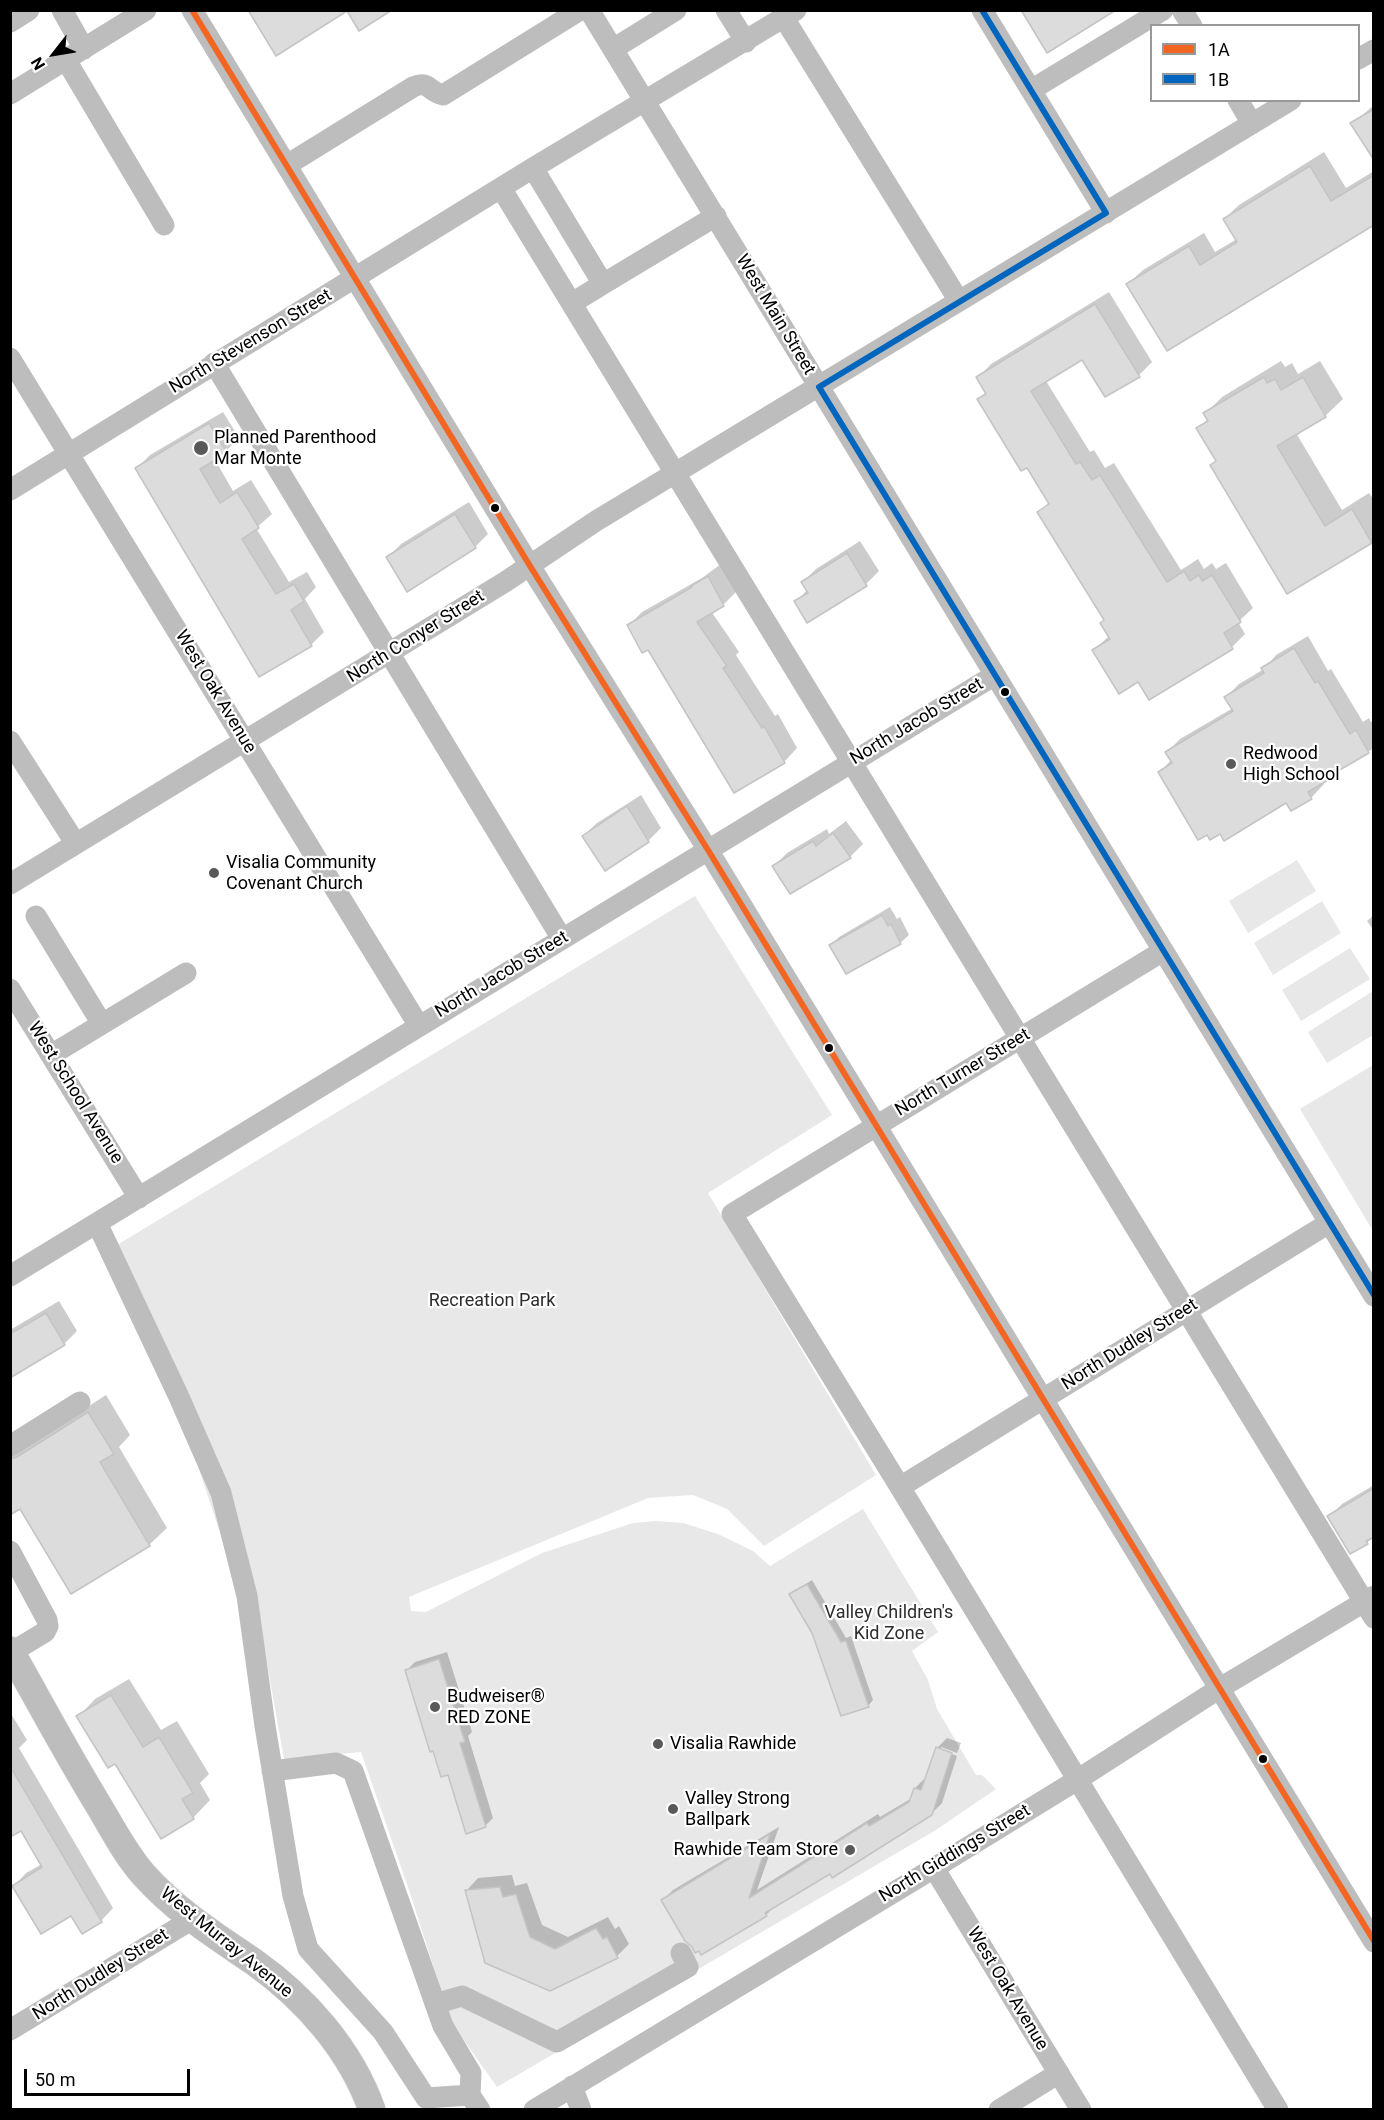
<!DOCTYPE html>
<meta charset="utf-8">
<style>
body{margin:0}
#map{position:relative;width:1384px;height:2120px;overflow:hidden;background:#fff;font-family:Roboto,sans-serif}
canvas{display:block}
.frame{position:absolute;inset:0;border:12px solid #000;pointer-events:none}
.legend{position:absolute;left:1150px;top:24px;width:210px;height:78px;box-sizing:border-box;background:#fff;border:2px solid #999;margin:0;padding:8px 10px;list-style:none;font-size:18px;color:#000}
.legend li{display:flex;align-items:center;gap:12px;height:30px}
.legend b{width:30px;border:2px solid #999}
.north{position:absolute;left:24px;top:24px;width:60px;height:60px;-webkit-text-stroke:4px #fff;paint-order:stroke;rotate:239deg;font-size:16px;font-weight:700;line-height:24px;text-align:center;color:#000}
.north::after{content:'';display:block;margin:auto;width:21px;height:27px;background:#000;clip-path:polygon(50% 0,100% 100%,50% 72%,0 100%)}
.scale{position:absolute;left:24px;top:2069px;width:166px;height:27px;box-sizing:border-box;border:3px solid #000;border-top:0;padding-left:8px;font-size:18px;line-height:21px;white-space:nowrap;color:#000;-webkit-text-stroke:4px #fff;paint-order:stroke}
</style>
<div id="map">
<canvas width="1384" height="2120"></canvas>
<div class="frame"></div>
<ul class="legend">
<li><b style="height:8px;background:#f26522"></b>1A</li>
<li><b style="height:8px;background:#0065bd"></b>1B</li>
</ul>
<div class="north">N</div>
<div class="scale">50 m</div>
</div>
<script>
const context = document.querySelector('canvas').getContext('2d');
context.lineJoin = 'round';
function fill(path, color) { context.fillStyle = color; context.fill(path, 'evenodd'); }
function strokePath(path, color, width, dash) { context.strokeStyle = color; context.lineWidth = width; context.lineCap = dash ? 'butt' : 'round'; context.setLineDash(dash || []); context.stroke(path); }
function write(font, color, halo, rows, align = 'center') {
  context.font = font + ' Roboto,sans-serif'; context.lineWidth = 4.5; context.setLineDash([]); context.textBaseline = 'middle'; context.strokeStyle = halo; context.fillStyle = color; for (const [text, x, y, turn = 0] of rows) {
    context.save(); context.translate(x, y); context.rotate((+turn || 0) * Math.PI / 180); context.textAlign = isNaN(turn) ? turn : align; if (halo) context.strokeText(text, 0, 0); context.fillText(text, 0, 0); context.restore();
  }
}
const green = new Path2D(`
 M1297,860L1316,891L1248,933L1229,901Z
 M695,896L832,1115L708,1193L876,1475L764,1546L727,1509L693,1495L648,1498L409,1597L411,1611L426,1612L542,1553L633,1523L657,1521L683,1523L718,1534L753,1551L770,1566L863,1509L938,1632L912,1651L928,1680L937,1709L976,1775H982L996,1789L936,1830L497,2087L451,2022L409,1890L361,1752L284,1759L265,1652L235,1578L184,1424L107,1251Z
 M1322,901L1341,933L1273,975L1254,943Z
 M1350,948L1370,979L1301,1021L1282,990Z
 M1373,991V1035L1327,1063L1308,1032Z
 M1373,1065V1064V1231L1300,1109Z`);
const shadow = new Path2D(`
 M1374,105V157L1352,124Z
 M1324,152L1346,188L1374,171V223L1128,284L1143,270L1204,233L1215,252L1237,239L1224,219L1239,205Z
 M1109,292L1152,362L1139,375L1083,358L1046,381L1090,452L1094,450L1105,468L1114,463L1181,570L1198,559L1204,569L1212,563L1216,569L1226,563L1253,608L1238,622L1245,634L1232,647L1150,698L1139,680L1094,650L1109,636L1106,619L1039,512L1050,501L1027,466L979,400L986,392L978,378L991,364Z
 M1281,361L1285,367L1292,363L1298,374L1320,361L1343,399L1325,416L1296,433L1342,510L1369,493L1374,500V541L1287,592L1198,428L1208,419L1205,414L1222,397Z
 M223,412L239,438L226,451L214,458L233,491L251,480L272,514L256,528L289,582L307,572L316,587L305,599L324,632L311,645L137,468L150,455Z
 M469,502L488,534L475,547L388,557L401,544Z
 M860,541L879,571L866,584L796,602L807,590L803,582L816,569Z
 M721,564L736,592L723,605L711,611L739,652L736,655L775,716L778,714L797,748L784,762L648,648L629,625L642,612L702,578Z
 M1308,636L1328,671L1331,669L1363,722L1369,718L1371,722L1374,720V748L1340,769L1322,782L1324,784L1311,798L1287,801L1220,832L1160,772L1171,760L1167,752L1180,739L1233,708L1226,697L1239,684L1264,669L1276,655Z
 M641,795L661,828L648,841L583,836L597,823Z
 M846,821L863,844L850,857L774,866L787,853L827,829L829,834Z
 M890,907L897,919L900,917L909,935L900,943L831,945L839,937Z
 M1374,915V931L1367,921Z
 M59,1301L77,1331L64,1344L10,1376V1330Z
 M106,1395L130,1435L119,1447L167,1528L149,1545L21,1507L10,1513V1449L36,1440Z
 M1374,1485V1538L1351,1552L1329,1517L1342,1504Z
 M812,1580L846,1638L851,1636L873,1700L868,1706L813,1632L791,1594Z
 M447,1652L472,1732L468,1736L493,1818L485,1826L449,1773L407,1670L415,1662Z
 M129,1679L161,1730L177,1721L209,1774L200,1783L210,1800L193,1818L115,1762L78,1717L95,1699Z
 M10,1712L27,1740L19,1748L113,1908L101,1921L72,1914L14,1886L26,1873L42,1864L22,1829L10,1835Z
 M947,1738L961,1743L957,1753L941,1747V1750L957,1756L942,1803L931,1814L830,1872L775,1906L766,1915L702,1953L663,1900L673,1890L779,1827L757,1890L878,1814L880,1817L912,1798L915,1788L925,1778L937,1748Z
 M512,1875L515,1886L527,1883L542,1925L568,1937L608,1917L615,1929L619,1926L629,1944L617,1956L550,1990L467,1890L478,1878Z`);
const building = new Path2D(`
 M248,10H392L359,31L347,11L276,56Z
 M1021,10H1116L1047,53Z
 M1374,109V160L1350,123Z
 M1310,166L1331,201L1374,175V225L1167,351L1126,284L1189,246L1200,265L1237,242L1223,219Z
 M1095,304L1140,377L1105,397L1082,360L1031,391L1076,464L1080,462L1092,480L1100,475L1167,582L1184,571L1190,581L1199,575L1202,581L1212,575L1241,622L1224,633L1233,649L1149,700L1138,682L1119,694L1092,650L1110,639L1100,623L1104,620L1037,512L1049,504L1027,468L1021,471L977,399L986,394L976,377Z
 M1264,377L1267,383L1275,379L1281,390L1303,377L1326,417L1277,446L1325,526L1352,509L1372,543L1287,594L1210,465L1216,461L1196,428L1208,421L1203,413Z
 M209,423L227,453L200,469L220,503L237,492L249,511L259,528L242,539L276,594L294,584L304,601L291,610L312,646L259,677L135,468Z
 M455,514L476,548L407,592L386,557Z
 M847,553L867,586L807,623L794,601L808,593L801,582Z
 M708,576L724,606L697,622L727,666L723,668L762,728L764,726L785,763L734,793L648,650L642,653L627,625L692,587L691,586Z
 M1294,648L1315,683L1318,681L1350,734L1356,730L1369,753L1331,775L1333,777L1308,792L1312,799L1291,811L1286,803L1224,841L1220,834L1210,840L1207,835L1198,840L1158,772L1172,763L1165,752L1233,711L1224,697L1264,673L1261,668Z
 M627,806L649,842L605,871L582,836Z
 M833,833L851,858L790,894L772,866L813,841L816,846Z
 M882,915L888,926L891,924L901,944L846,974L829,945Z
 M46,1313L65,1345L10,1378V1334Z
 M88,1412L114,1454L100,1462L150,1546L71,1594L20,1509L10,1515V1459L17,1457Z
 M1374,1488V1537L1366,1541L1368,1544L1350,1554L1327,1516Z
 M807,1584L841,1642L846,1641L869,1707L841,1716L812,1633L789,1594Z
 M439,1659L465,1742L460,1743L486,1827L466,1834L448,1775L441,1777L433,1751L430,1752L405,1670Z
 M111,1695L143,1747L159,1737L193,1793L182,1799L194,1819L161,1839L115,1764L108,1768L76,1716Z
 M936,1747L952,1753L932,1815L832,1878L830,1874L765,1913L767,1916L701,1955L699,1951L695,1953L692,1947L685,1941L661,1900L770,1834L749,1898L867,1823L869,1826L909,1802L914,1788L921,1790Z
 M10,1766L102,1922L82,1934L71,1916L41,1934L12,1886L42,1867L21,1831L10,1837Z
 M500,1887L503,1897L516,1894L530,1937L555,1949L596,1928L603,1939L607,1937L618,1958L550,1991L485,1963L465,1890Z`);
const minor = new Path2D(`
 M62,10L84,49
 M192,10L530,566L708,850L1374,1942
 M589,10L1374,1296
 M726,10L746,42
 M982,10L1106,213
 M1182,10L1192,26
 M784,18L959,301
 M10,22L29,10
 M613,49L676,10
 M1358,59L1374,50
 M66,60L164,225
 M1031,90L1163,10
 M10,94L146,10
 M1238,100L1252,124
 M287,165L413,87C430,80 428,92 443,95L580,10
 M533,168L603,284L572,303
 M501,188L1374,1618
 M603,284L716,216
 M10,358L419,1026
 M214,363L562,939
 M10,490L533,168L796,10
 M10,741L76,844
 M10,884L505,582L596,521L1291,100
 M36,916L102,1024
 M1163,951L732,1214L900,1487L1278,2110
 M10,989L139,1198
 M51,1055L186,973
 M97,1223L179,1397L221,1493L247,1596L265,1726L293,1896L308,1949L383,2032L426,2098L470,2095
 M10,1276L995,675
 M10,1446L80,1402
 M900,1487L1329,1223
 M10,1551L47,1620L48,1626L45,1632L12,1652
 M272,1771L336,1763L353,1771L443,2026L471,2073L470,2095L480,2110
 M934,1868L1081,2110
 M435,2004L462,1996L557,2042L688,1967L681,1953
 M10,2030L191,1920
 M572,2086L581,2110
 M534,2110L934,1868L1077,1780L1220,1688L1374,1596
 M999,2110L1059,2073`);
const major = new Path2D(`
 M10,1650C39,1701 66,1752 96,1801C111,1826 124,1852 143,1874C176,1911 213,1934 254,1962C305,1998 351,2050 372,2110`);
const bus1 = new Path2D(`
 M192,10L530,566L708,850L1374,1941`);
const bus2 = new Path2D(`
 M982,10L1106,213L819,387L1374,1295`);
const markers = [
 [201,448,8,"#595959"],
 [495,508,5,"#000"],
 [1005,692,5,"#000"],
 [1231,764,6,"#595959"],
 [214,873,6,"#595959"],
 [829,1048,5,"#000"],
 [435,1707,6,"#595959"],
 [658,1744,6,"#595959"],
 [1263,1759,5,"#000"],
 [673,1809,6,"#595959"],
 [850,1850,6,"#595959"]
];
const streetNames = [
 ["West Main Street",775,315,59],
 ["North Stevenson Street",251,342,-31],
 ["North Conyer Street",416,637,-32],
 ["West Oak Avenue",215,692,59],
 ["North Jacob Street",917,722,-31],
 ["North Jacob Street",502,975,-31],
 ["North Turner Street",963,1073,-31],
 ["West School Avenue",75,1093,58],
 ["North Dudley Street",1130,1345,-32],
 ["North Giddings Street",955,1854,-31],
 ["West Murray Avenue",226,1943,39],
 ["North Dudley Street",101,1975,-32],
 ["West Oak Avenue",1007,1989,59]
];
const poiNames = [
 ["Planned Parenthood",214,438],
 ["Mar Monte",214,459],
 ["Redwood",1243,754],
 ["High School",1243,775],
 ["Visalia Community",226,863],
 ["Covenant Church",226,884],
 ["Budweiser®",447,1697],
 ["RED ZONE",447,1718],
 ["Visalia Rawhide",670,1744],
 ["Valley Strong",685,1799],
 ["Ballpark",685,1820],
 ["Rawhide Team Store",838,1850,"right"]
];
const parkNames = [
 ["Recreation Park",492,1301],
 ["Valley Children's",889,1613],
 ["Kid Zone",889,1634]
];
fill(green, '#e8e8e8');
fill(shadow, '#0003');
fill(building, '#dcdcdc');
strokePath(building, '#c4c4c4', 1.5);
strokePath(major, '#dbdbdb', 28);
strokePath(minor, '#bdbdbd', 21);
strokePath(major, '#bdbdbd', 27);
strokePath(bus1, '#f26522', 6);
strokePath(bus2, '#0065bd', 6);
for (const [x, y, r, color] of markers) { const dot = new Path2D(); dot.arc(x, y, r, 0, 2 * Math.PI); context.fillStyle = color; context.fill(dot); strokePath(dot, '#fff', 2); }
write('18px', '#000', '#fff', streetNames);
write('18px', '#000', '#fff', poiNames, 'left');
write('18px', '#2d2d2d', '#fff', parkNames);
</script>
